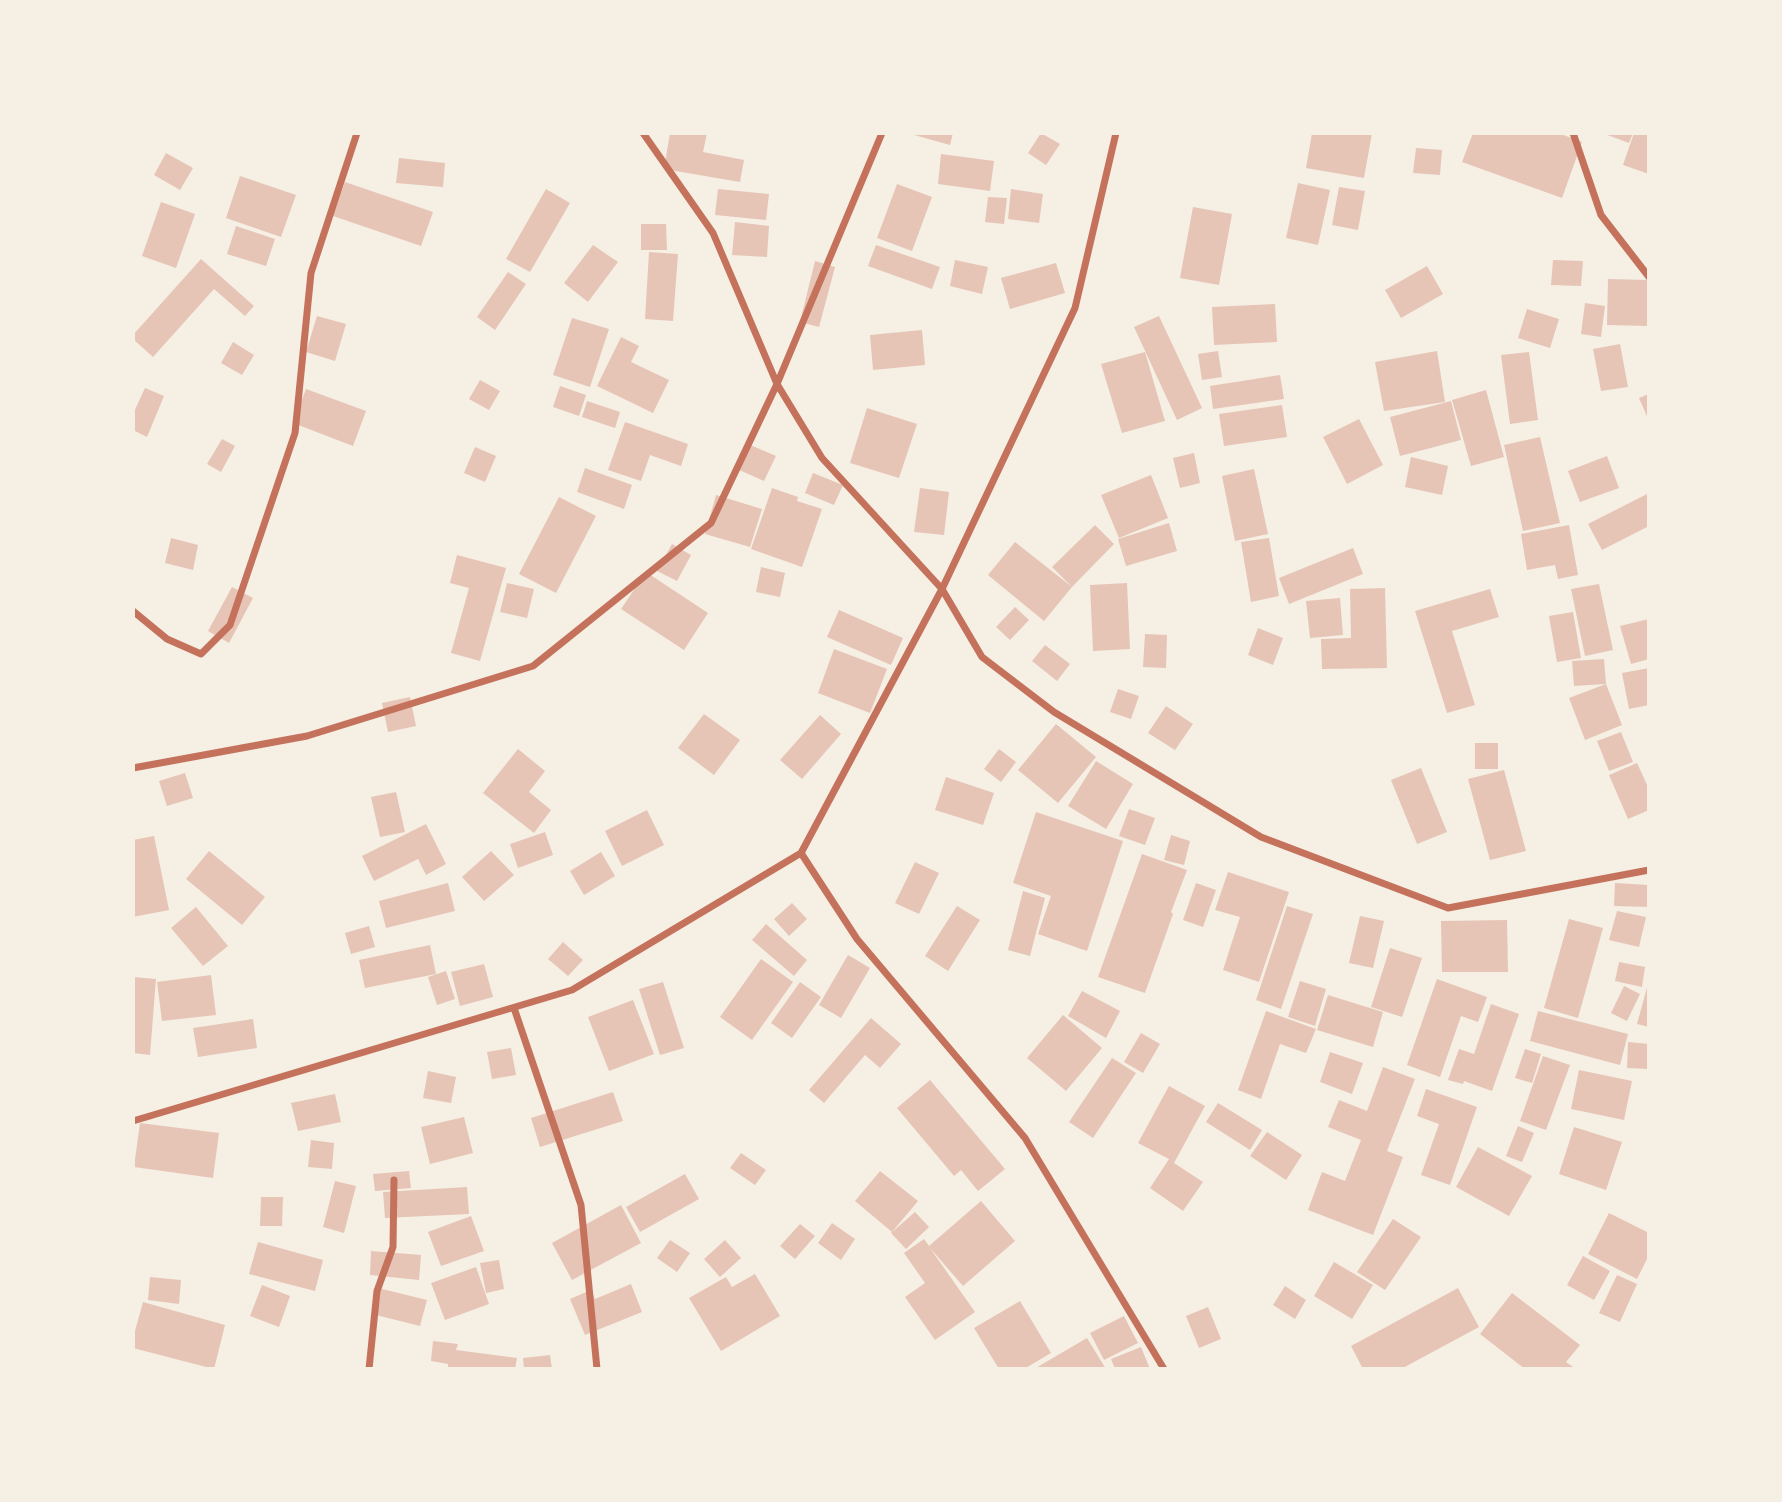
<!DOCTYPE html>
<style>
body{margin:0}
#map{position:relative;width:1782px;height:1502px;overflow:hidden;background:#f6efe4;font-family:Bitter,serif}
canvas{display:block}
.frame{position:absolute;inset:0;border:135px solid #f6efe4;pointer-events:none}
</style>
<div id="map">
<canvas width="1782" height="1502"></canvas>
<div class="frame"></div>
</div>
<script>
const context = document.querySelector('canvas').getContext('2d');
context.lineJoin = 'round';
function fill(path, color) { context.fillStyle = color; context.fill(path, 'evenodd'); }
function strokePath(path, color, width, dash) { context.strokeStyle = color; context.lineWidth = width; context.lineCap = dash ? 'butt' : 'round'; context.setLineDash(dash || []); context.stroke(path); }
const building = new Path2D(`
 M670,133H707L703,152L744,160L740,182L664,169Z
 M907,133H953L950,145Z
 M1041,133L1060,144L1046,165L1028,153Z
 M1312,133H1372L1364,178L1306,168Z
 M1473,133H1558L1582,142L1562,198L1462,162Z
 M1602,133H1633L1629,143Z
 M1634,133H1649V174L1623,165Z
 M1416,148L1442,150L1440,175L1413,173Z
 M166,153L193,168L180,190L154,175Z
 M941,154L994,161L990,191L938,184Z
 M399,158L445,163L443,187L396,183Z
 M240,176L296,195L281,237L226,218Z
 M345,182L433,212L421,246L333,216Z
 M1298,183L1330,190L1318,245L1286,238Z
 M897,184L932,197L912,251L877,238Z
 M1339,187L1365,191L1358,230L1332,225Z
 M546,189L570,203L530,272L506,259Z
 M718,189L769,194L766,220L715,215Z
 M1011,189L1043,194L1039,223L1008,219Z
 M988,197L1007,198L1004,224L985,222Z
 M161,202L195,214L176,268L142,256Z
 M1193,207L1232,214L1219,285L1180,278Z
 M735,222L769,226L767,257L732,255Z
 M641,224H666L667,250H641Z
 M236,226L275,239L266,266L227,254Z
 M593,245L618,262L588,302L564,283Z
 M876,245L940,267L932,289L868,266Z
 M649,252L678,254L673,321L645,319Z
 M201,259L254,306L245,316L214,289L153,357L133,339V335Z
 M955,260L988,267L982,294L950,286Z
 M1553,260L1583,261L1581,286L1551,285Z
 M815,261L835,267L819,327L800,322Z
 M1056,263L1065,293L1010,309L1001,278Z
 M1427,266L1443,294L1401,318L1385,290Z
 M508,272L526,284L495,330L477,317Z
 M1608,279L1649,280V326L1607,325Z
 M1585,303L1605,306L1601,337L1581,334Z
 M1275,304L1277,342L1214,345L1212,307Z
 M1527,309L1559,319L1550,348L1518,338Z
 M317,316L346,324L335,361L306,352Z
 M1159,316L1202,408L1177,420L1134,327Z
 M572,318L609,329L590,387L553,375Z
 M922,330L925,365L873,370L870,335Z
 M621,337L639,346L631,362L669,380L653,413L597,386Z
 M233,342L254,355L242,375L221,363Z
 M1620,344L1628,387L1601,391L1593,349Z
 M1218,351L1222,377L1202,380L1198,354Z
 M1437,351L1445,402L1384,411L1375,362Z
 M1145,352L1165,421L1122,433L1101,364Z
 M1529,352L1538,420L1510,424L1501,355Z
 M1280,375L1284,399L1213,409L1210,386Z
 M480,380L500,391L489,410L469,399Z
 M560,386L586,395L579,416L553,407Z
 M145,388L164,396L147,437L133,430V414Z
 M306,389L366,411L353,446L293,423Z
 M1486,390L1504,457L1471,466L1452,400Z
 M1649,394V421L1639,398Z
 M587,401L620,412L615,428L582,417Z
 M1451,401L1461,440L1400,456L1390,417Z
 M1282,405L1287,437L1224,446L1219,414Z
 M867,408L917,424L899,478L850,463Z
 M1359,419L1383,465L1347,484L1323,437Z
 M625,422L688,444L681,466L650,455L641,481L608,470Z
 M1540,437L1560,523L1523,531L1504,445Z
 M222,439L235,446L221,472L207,464Z
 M748,444L776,456L764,481L737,469Z
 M475,447L496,456L485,482L464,473Z
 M1194,453L1200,483L1180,488L1173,458Z
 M1607,456L1619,488L1580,502L1568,471Z
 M1411,457L1448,466L1442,495L1405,487Z
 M585,468L632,485L624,509L577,492Z
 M1254,469L1268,534L1235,541L1222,476Z
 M813,473L843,485L834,505L805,493Z
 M1151,475L1168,518L1119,538L1101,495Z
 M772,488L798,497L797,501L822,509L802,567L751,549Z
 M920,488L949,492L944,535L914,532Z
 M1649,493V526L1602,550L1588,524Z
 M716,495L762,509L750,547L705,534Z
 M559,497L596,516L556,593L519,574Z
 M1169,523L1177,551L1126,566L1118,539Z
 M1095,525L1114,544L1072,587L1052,567Z
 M1569,525L1578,575L1558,579L1555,565L1527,570L1521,534Z
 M171,538L198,545L193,570L165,563Z
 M1269,538L1279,596L1251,602L1241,542Z
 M1015,542L1072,587L1044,621L988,575Z
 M672,544L691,555L677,581L657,571Z
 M1353,548L1363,574L1289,604L1279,578Z
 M457,555L506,568L480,661L451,653L469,588L450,583Z
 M761,567L785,573L780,597L756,592Z
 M646,572L708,613L684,650L621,609Z
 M507,583L534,589L527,618L500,612Z
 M1127,583L1130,649L1093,651L1090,585Z
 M1599,584L1613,650L1585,656L1571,589Z
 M232,587L253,598L229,643L208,631Z
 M1385,588L1387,668L1322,669L1321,639L1351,638L1350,589Z
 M1490,589L1499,617L1452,631L1475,705L1447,713L1415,611Z
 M1340,598L1343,635L1310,638L1306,601Z
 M1015,607L1029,620L1010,640L996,627Z
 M839,610L903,638L891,665L827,637Z
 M1573,612L1581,658L1557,662L1549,616Z
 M1649,619V659L1631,664L1620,626Z
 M1258,628L1283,638L1273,665L1248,655Z
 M1145,634L1167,635L1166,668L1143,667Z
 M1045,645L1070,664L1057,681L1032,661Z
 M834,649L887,669L870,713L818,693Z
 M1604,659L1606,684L1622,725L1585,740L1569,698L1606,684L1574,686L1572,661Z
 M1649,668V705L1629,709L1622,673Z
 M1118,689L1139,696L1131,719L1110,712Z
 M410,697L416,726L388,732L382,703Z
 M1166,706L1193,724L1175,750L1148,733Z
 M704,714L740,740L714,775L678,748Z
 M820,715L841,734L802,779L780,760Z
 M1056,724L1096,757L1058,803L1018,770Z
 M1621,732L1633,762L1609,771L1597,741Z
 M1475,743H1498V769H1475Z
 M518,749L545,771L529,792L551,810L534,833L483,793Z
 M999,749L1016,762L1001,782L984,769Z
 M1096,761L1133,784L1106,829L1068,806Z
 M1637,763L1649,789V810L1628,819L1609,775Z
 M1421,768L1447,832L1417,844L1391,780Z
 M1504,770L1526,851L1490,860L1468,779Z
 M185,773L193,798L167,806L159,781Z
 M946,777L994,793L983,825L935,810Z
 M396,792L405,832L380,837L371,797Z
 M1129,809L1155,818L1145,845L1119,836Z
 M647,810L664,845L622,866L605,831Z
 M1036,812L1123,841L1087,951L1038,934L1051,896L1013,883Z
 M426,824L446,864L426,875L418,859L374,881L362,856Z
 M545,832L553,855L518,868L510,844Z
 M1171,835L1190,841L1184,865L1164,860Z
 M154,836L169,910L133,917V840Z
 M209,851L265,897L242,925L186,879Z
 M491,851L514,875L484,901L462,877Z
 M601,852L615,876L584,895L570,871Z
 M1142,854L1187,870L1171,912L1173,914L1145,993L1098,977Z
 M915,862L939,873L919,914L895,903Z
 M1228,872L1289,892L1259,982L1223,970L1240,917L1215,910Z
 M448,883L455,911L386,928L379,901Z
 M1196,883L1216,890L1203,927L1183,920Z
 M1615,883L1649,885V907L1614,906Z
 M1023,891L1045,898L1030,956L1008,950Z
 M792,903L807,919L789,936L774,919Z
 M957,906L980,920L948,971L925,956Z
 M1287,906L1313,914L1281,1009L1256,1000Z
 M196,907L228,946L203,966L171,928Z
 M1617,911L1646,917L1639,947L1609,940Z
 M1360,916L1384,921L1373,968L1349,963Z
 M1569,919L1603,928L1578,1018L1544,1008Z
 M1507,920L1508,972H1442L1441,921Z
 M766,924L807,960L794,976L752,940Z
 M369,926L375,947L351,954L345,933Z
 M563,942L583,960L568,976L548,959Z
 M430,945L436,974L365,988L359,960Z
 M1390,948L1422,958L1402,1017L1371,1007Z
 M848,955L870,968L841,1018L819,1005Z
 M761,959L793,982L752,1040L720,1017Z
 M1619,962L1645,967L1642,987L1615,981Z
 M484,964L493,997L460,1006L451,972Z
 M446,971L455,999L437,1005L428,977Z
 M211,975L216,1015L162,1021L157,982Z
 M133,977L156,979L150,1055L133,1053Z
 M1437,979L1487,997L1478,1022L1461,1016L1440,1077L1407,1065Z
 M1300,981L1326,989L1315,1026L1288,1017Z
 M663,982L684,1048L660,1055L639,989Z
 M800,982L821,997L792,1038L771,1023Z
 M1648,984L1649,985V1027L1637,1024Z
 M1624,986L1640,994L1627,1021L1611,1013Z
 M1082,991L1120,1011L1106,1038L1068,1016Z
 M1328,995L1383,1012L1373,1047L1317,1030Z
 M633,1000L654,1054L609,1071L588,1017Z
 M1491,1004L1519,1014L1492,1091L1464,1081L1463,1084L1448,1080L1459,1049L1474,1054Z
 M1266,1011L1316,1029L1306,1053L1280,1044L1261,1099L1238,1090Z
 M1538,1011L1628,1034L1620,1065L1530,1041Z
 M1063,1015L1102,1048L1066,1091L1027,1058Z
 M871,1018L901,1044L880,1068L865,1055L824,1103L809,1090Z
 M253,1019L257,1048L198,1057L193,1028Z
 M1141,1033L1160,1044L1143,1073L1124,1062Z
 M1628,1042L1649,1044V1069L1627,1068Z
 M511,1048L516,1075L492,1079L487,1052Z
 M1525,1049L1541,1054L1532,1083L1515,1078Z
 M1330,1052L1363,1063L1352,1094L1320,1082Z
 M1543,1056L1570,1065L1546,1130L1520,1121Z
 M1112,1058L1136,1073L1093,1138L1069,1122Z
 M1383,1067L1415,1079L1387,1151L1403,1157L1373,1235L1308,1210L1322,1172L1345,1181L1361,1140L1328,1127L1339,1100L1367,1111Z
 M1579,1070L1632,1081L1624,1120L1571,1109Z
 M428,1071L456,1077L451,1103L423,1098Z
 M930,1080L1005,1169L978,1191L961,1170L954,1176L897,1108Z
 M1169,1086L1205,1106L1174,1163L1203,1182L1183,1211L1150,1188L1169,1159L1138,1143Z
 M1426,1089L1477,1107L1450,1185L1421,1175L1439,1124L1417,1116Z
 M613,1092L623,1121L540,1147L531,1118Z
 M335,1094L341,1122L298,1131L291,1103Z
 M1218,1103L1262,1130L1250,1150L1206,1122Z
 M464,1117L473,1153L430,1164L421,1127Z
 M140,1123L219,1133L213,1178L134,1167Z
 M1518,1126L1534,1133L1522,1162L1506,1156Z
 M1574,1127L1622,1142L1606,1190L1559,1174Z
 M1267,1132L1302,1155L1286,1180L1250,1156Z
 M311,1140L334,1143L332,1169L308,1167Z
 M1478,1147L1532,1176L1509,1216L1456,1187Z
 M741,1153L766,1170L755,1185L730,1168Z
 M409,1171L411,1188L375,1191L373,1174Z
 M880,1171L918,1201L892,1232L855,1201Z
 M685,1174L699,1199L640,1232L626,1207Z
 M335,1181L356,1186L344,1233L323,1227Z
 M467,1187L469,1214L385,1218L383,1192Z
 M261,1197H283L282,1226H260Z
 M981,1201L1015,1241L963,1286L930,1248L975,1312L935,1340L905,1297L925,1283L904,1253L924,1239L929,1246Z
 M621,1205L641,1243L572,1280L552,1243Z
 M915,1212L929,1227L906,1249L891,1233Z
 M1609,1213L1649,1233V1255L1637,1279L1588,1254Z
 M471,1216L484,1251L441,1266L428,1232Z
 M1393,1219L1421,1237L1385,1290L1357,1272Z
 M832,1223L855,1239L841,1260L818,1243Z
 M800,1224L815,1236L795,1259L780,1246Z
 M670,1240L690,1253L677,1272L657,1258Z
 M725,1240L741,1258L720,1277L704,1259Z
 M258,1242L323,1260L315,1291L249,1274Z
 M371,1251L421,1255L419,1280L370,1275Z
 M1583,1256L1610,1271L1594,1300L1567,1285Z
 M499,1260L504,1289L486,1293L480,1263Z
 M1334,1262L1373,1285L1352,1319L1314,1296Z
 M476,1267L489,1304L445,1320L431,1283Z
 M755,1274L780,1316L721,1351L689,1298L726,1277L732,1287Z
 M1617,1275L1637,1284L1620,1322L1599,1313Z
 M150,1277L181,1280L179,1304L148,1300Z
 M631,1284L642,1312L585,1335L570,1299L591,1290L595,1299Z
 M262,1285L290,1296L279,1327L250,1316Z
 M1285,1286L1306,1300L1295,1319L1273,1305Z
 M378,1288L427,1300L420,1326L372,1314Z
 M1458,1288L1479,1327L1401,1369H1363L1351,1346Z
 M1512,1293L1580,1345L1566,1362L1576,1369H1525L1480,1334Z
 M1020,1301L1051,1353L1024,1369H999L974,1328Z
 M143,1302L225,1325L214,1369L133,1348V1338Z
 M1208,1307L1221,1339L1199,1348L1186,1316Z
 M1124,1316L1138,1343L1104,1360L1090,1333Z
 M1087,1338L1106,1369H1034Z
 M433,1341L458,1344L456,1350L517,1358L515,1369H448V1364L431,1361Z
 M1141,1347L1150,1369H1115L1111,1359Z
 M550,1355L552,1369H524L523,1358Z`);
const minor = new Path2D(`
 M643,133L713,233L777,384L822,458L942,589L982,657L1054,712L1261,837L1448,908L1649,870
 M1116,133L1075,308L942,589L801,853L857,939L1025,1138L1164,1369
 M1573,133L1601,215L1649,277
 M133,611L167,639L201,654L230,625L295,433L311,273L357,133
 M133,768L307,736L533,666L711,523L777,384L882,133
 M514,1008L581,1205L597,1369
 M133,1121L572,990L801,853
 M369,1369L377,1291L393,1247L394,1180`);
fill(building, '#e6c5b7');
strokePath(minor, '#c5725c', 7);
</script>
